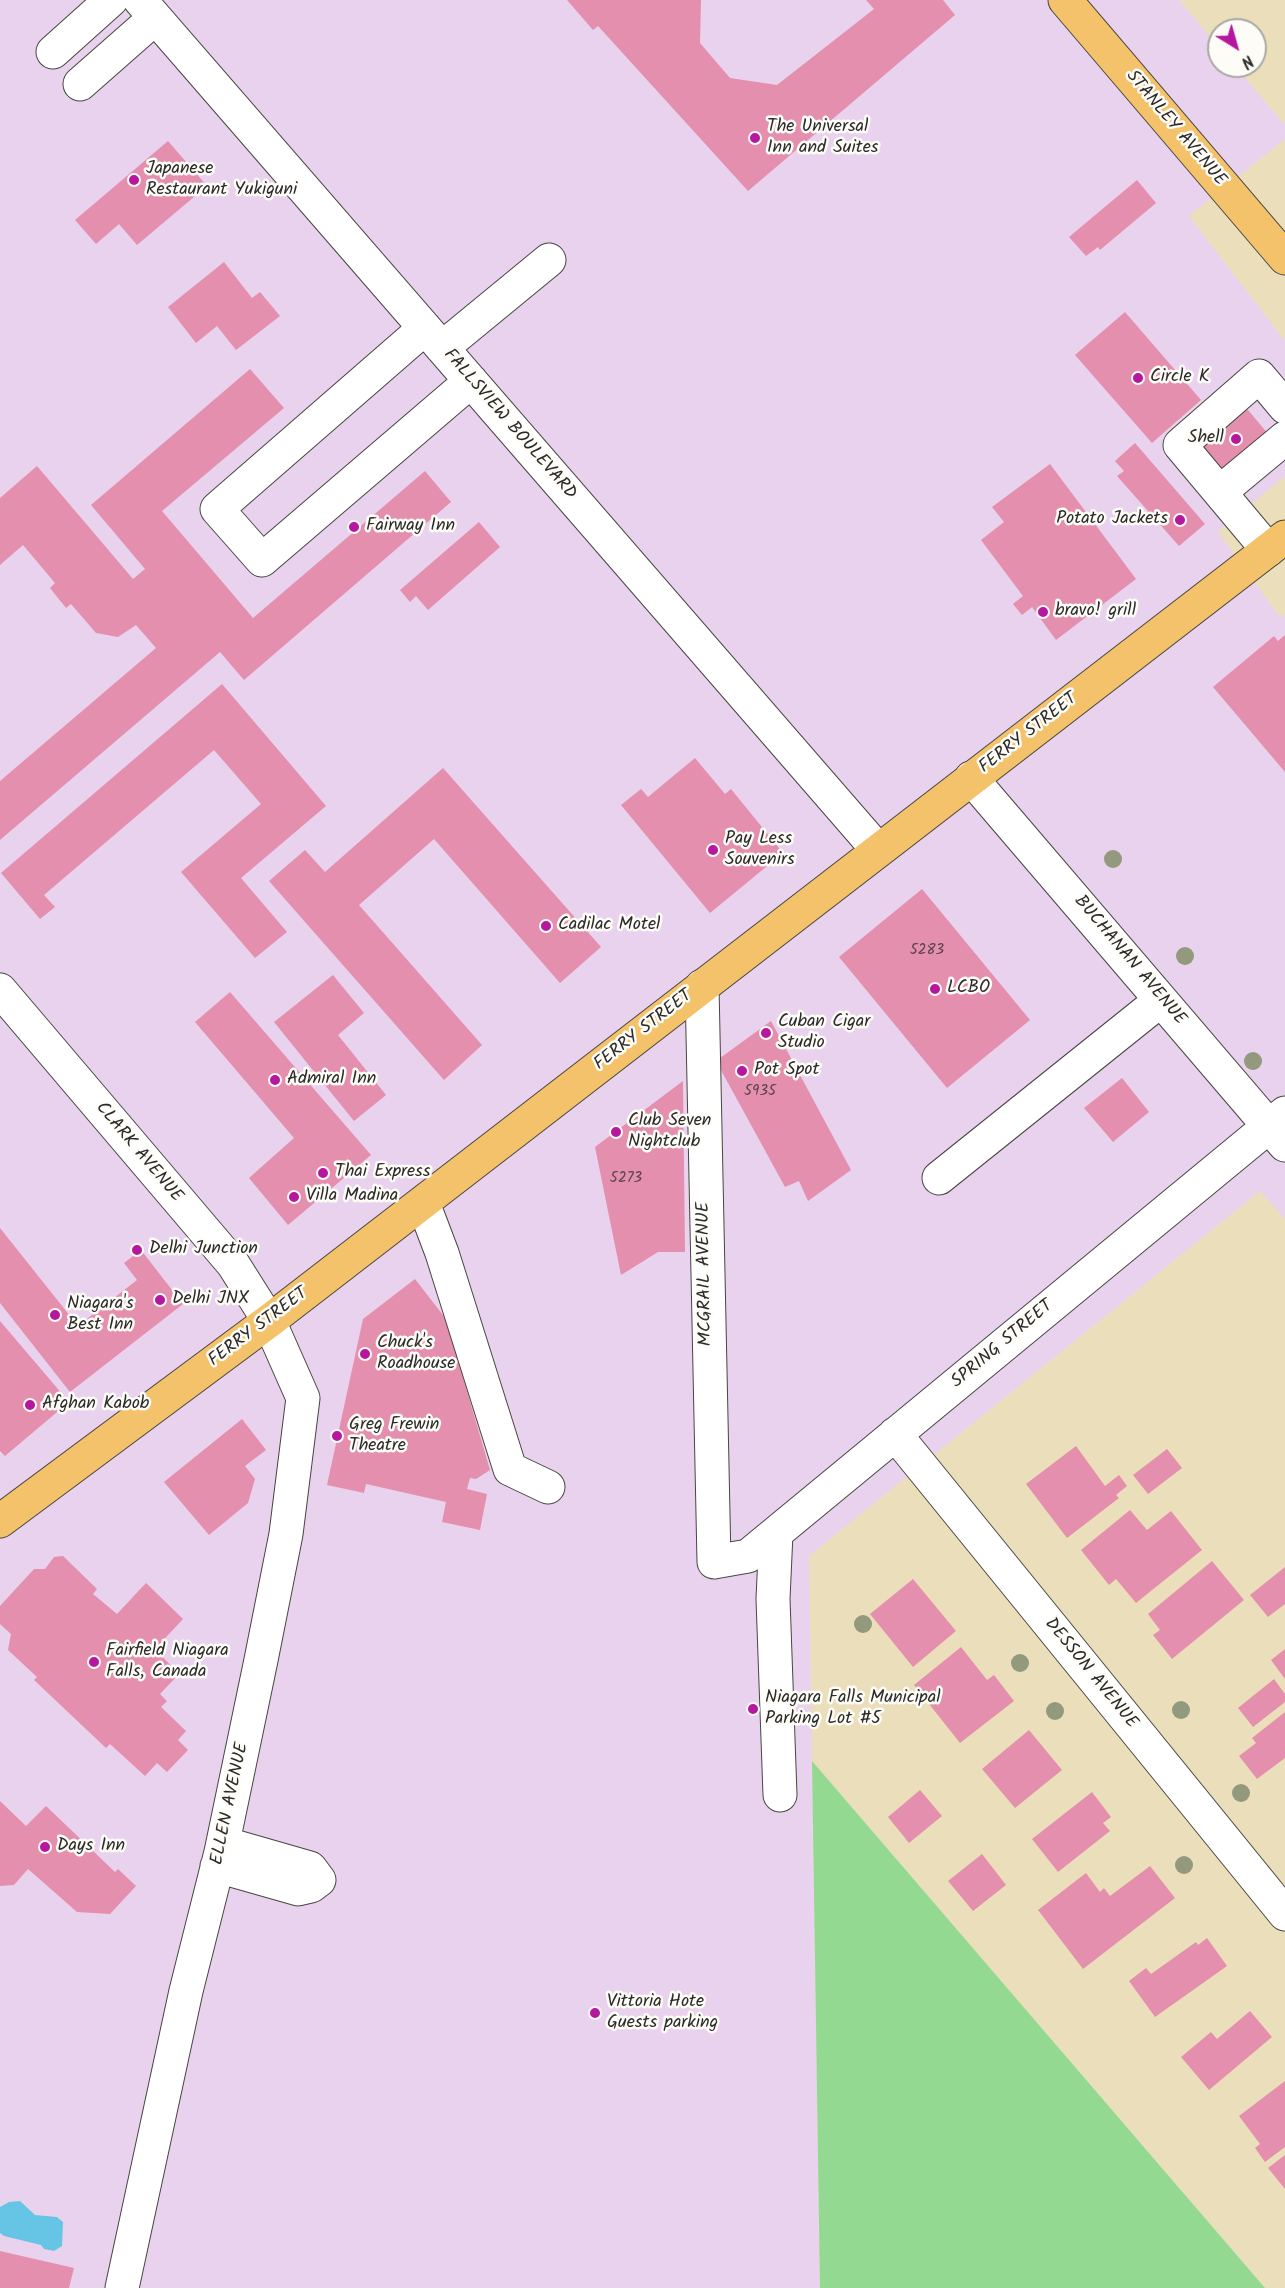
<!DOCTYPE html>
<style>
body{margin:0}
#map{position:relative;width:1285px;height:2288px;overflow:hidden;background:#ebdfbb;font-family:Kalam,sans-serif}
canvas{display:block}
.north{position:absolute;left:1207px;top:18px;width:60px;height:60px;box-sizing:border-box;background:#fdfcf7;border:2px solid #a9a8a5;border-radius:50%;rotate:143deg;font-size:16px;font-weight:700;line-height:24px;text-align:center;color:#2b2b2b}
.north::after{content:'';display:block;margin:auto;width:21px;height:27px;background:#b5179e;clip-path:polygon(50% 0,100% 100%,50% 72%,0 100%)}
</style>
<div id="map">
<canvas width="1285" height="2288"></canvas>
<div class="north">N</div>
</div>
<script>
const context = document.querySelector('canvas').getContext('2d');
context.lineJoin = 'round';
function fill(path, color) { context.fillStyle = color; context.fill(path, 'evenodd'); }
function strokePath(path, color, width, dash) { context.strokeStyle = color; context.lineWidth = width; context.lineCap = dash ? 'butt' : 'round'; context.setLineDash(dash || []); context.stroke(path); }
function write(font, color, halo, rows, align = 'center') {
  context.font = font + ' Kalam,sans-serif'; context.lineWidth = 5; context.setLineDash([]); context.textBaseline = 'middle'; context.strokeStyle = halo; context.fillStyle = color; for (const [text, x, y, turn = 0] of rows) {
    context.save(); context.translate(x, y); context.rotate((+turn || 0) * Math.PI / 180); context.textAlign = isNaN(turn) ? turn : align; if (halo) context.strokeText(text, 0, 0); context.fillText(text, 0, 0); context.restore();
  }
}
const built = new Path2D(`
 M0,0H1179L1219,47V66H1235L1285,125V139L1189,216L1285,341V476L1218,532L1280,617L1285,614V1219L1260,1191L809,1556L820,2288H0Z`);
const green = new Path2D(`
 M812,1761L1265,2288H820Z`);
const water = new Path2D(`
 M20,2201L35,2215L57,2217L63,2222L62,2246L54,2251L44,2249L41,2245L4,2236L0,2233V2207L9,2202Z`);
const building = new Path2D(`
 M567,0H701L700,43L730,78L777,85L874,9L866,0H943L955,15L748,191L598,26L593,30Z
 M168,141L207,186L137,245L119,224L96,244L75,220Z
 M1137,180L1156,203L1100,250L1098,247L1086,256L1069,237Z
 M224,262L252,298L260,292L280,316L236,350L217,326L196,343L168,307Z
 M1125,312L1201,400L1152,443L1075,355Z
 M250,369L284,408L162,511L253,618L425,471L451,502L244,680L220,652L0,840V781L156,648L136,625L118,637L96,633L71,604L66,608L50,588L55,583L23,545L0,565V498L37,466L133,579L145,569L91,505Z
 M1243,404L1269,435L1220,476L1194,445Z
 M1135,443L1205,524L1179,546L1117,476L1124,471L1115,461Z
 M1050,464L1136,579L1056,640L1032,607L1022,615L1013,604L1023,596L981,540L1004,522L992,507Z
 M479,522L500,547L428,610L416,596L410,602L400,590Z
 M1285,635V772L1213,687L1274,636L1278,641Z
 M222,684L326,806L241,878L287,932L255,958L181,872L261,804L214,750L44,895L55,907L40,919L1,873Z
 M695,758L725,794L731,789L783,853L710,913L621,805L641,789L648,797Z
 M443,768L601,947L560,983L434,839L359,905L482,1045L444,1080L269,881L305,850L325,872Z
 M922,889L1030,1020L947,1088L839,957Z
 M333,975L364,1013L338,1035L386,1095L354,1121L274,1022Z
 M230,992L371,1155L288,1225L249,1178L294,1138L195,1022Z
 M771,1021L851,1170L808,1201L799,1181L785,1187L716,1061Z
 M1122,1078L1149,1112L1113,1142L1084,1108Z
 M683,1081L685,1252H658L621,1275L595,1147Z
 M0,1228L78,1326L137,1280L124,1263L141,1250L183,1304L70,1392L0,1303Z
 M415,1279L446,1319L490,1470L476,1479L470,1478L467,1489L487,1494L480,1530L442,1522L446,1502L366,1484L364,1493L327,1485L363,1319Z
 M0,1321L69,1402L5,1456L0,1451Z
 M242,1419L266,1450L245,1466L255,1479L248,1503L209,1535L164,1482Z
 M1076,1446L1105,1486L1119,1475L1127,1486L1116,1495L1119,1498L1067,1538L1026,1484Z
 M1167,1449L1182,1468L1148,1494L1133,1475Z
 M1130,1510L1147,1530L1171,1511L1202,1550L1136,1603L1116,1579L1109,1585L1081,1550Z
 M63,1556L97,1589L93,1594L117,1614L146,1583L183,1619L155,1649L179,1674L160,1694L167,1701L161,1707L186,1731L178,1740L188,1750L167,1772L157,1763L145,1776L110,1744L106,1748L34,1680L37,1677L8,1650L11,1634L0,1624V1606L34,1569H45L54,1557Z
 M1212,1561L1244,1600L1172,1659L1153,1635L1160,1630L1148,1614Z
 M1285,1567V1604L1268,1617L1250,1595Z
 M913,1579L956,1631L913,1667L870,1614Z
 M961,1647L987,1680L994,1675L1014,1701L960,1743L914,1685Z
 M1285,1649V1679L1271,1660Z
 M1274,1679L1285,1694V1702L1253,1727L1238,1708Z
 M1285,1712V1758L1257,1779L1239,1756L1256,1743L1252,1738Z
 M1029,1730L1062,1770L1015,1808L982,1769Z
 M920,1790L942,1816L909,1843L888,1817Z
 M1092,1792L1111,1817L1103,1823L1110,1831L1058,1872L1032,1839Z
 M0,1801L26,1826L46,1806L115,1872L118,1869L136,1886L110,1914L77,1912L28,1869L14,1885L0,1886Z
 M982,1854L1006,1885L973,1911L948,1881Z
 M1150,1866L1175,1898L1083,1969L1038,1910L1086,1873L1100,1892L1104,1888L1110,1896Z
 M1207,1938L1227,1966L1155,2017L1129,1981L1146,1968L1151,1974L1196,1942L1198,1945Z
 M1250,2011L1272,2037L1209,2090L1181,2057L1211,2032L1217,2039Z
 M1285,2081V2147L1265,2162L1255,2148L1260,2144L1239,2116Z
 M1285,2155V2189L1268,2168Z
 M0,2251L74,2268L69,2288H0Z`);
const minor = new Path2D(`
 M140,0L878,850
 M53,52L111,0
 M80,84L155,18
 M425,328L217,509L262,560L471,381
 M442,348L549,260
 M1220,492L1285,438
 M1268,550L1180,445L1259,376L1285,407
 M971,778L1285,1145
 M702,986L714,1562L748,1556L1285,1113
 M0,990L233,1264L269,1321L303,1398L286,1534L261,1660L221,1852L186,1991L122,2288
 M939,1178L1161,1000
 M423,1203L442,1253L510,1469L548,1487
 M895,1434L1285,1914
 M776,1533L773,1599L780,1795
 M217,1866L298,1889L311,1886L319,1880L310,1868L223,1843`);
const major = new Path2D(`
 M1065,0L1285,258
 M0,1521L269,1321L1285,537`);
const trees = [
 [1113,859],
 [1185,956],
 [1253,1061],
 [863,1624],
 [1020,1663],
 [1181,1710],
 [1055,1711],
 [1241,1793],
 [1184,1865]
];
const markers = [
 [755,138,6,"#b5179e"],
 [134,180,6,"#b5179e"],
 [1138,378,6,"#b5179e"],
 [1236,439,6,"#b5179e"],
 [1180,520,6,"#b5179e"],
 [354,527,6,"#b5179e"],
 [1043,612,6,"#b5179e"],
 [713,850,6,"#b5179e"],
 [546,926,6,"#b5179e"],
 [935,989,6,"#b5179e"],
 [766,1033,6,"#b5179e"],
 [742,1071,6,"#b5179e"],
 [275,1080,6,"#b5179e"],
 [616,1132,6,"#b5179e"],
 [323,1173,6,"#b5179e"],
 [294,1197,6,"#b5179e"],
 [137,1250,6,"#b5179e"],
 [160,1300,6,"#b5179e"],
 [55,1315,6,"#b5179e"],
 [365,1354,6,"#b5179e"],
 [30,1405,6,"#b5179e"],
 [337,1436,6,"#b5179e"],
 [94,1662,6,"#b5179e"],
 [753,1709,6,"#b5179e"],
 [45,1847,6,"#b5179e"],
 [595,2013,6,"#b5179e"]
];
const numberNames = [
 ["5283",927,951],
 ["5935",760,1092],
 ["5273",626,1179]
];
const poiNames = [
 ["The Universal",767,128],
 ["Inn and Suites",767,149],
 ["Japanese",146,170],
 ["Restaurant Yukiguni",146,191],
 ["Circle K",1150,378],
 ["Shell",1224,439,"right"],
 ["Potato Jackets",1168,520,"right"],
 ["Fairway Inn",366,527],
 ["bravo! grill",1055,612],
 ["Pay Less",725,840],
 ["Souvenirs",725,861],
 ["Cadilac Motel",558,926],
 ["LCBO",947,989],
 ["Cuban Cigar",778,1023],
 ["Studio",778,1044],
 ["Pot Spot",754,1071],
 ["Admiral Inn",287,1080],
 ["Club Seven",628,1122],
 ["Nightclub",628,1143],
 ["Thai Express",335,1173],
 ["Villa Madina",306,1197],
 ["Delhi Junction",149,1250],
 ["Delhi JNX",172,1300],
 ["Niagara's",67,1305],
 ["Best Inn",67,1326],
 ["Chuck's",377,1344],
 ["Roadhouse",377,1365],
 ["Afghan Kabob",42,1405],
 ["Greg Frewin",349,1426],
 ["Theatre",349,1447],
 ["Fairfield Niagara",106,1652],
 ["Falls, Canada",106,1673],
 ["Niagara Falls Municipal",765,1699],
 ["Parking Lot #5",765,1720],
 ["Days Inn",57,1847],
 ["Vittoria Hote",607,2003],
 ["Guests parking",607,2024]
];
const streetNames = [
 ["STANLEY AVENUE",1175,129,50],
 ["FALLSVIEW BOULEVARD",509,425,49],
 ["FERRY STREET",1029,734,-38],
 ["BUCHANAN AVENUE",1129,961,50],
 ["FERRY STREET",644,1031,-38],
 ["CLARK AVENUE",138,1153,50],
 ["MCGRAIL AVENUE",706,1274,-91],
 ["FERRY STREET",259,1328,-37],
 ["SPRING STREET",1003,1345,-40],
 ["DESSON AVENUE",1090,1674,51],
 ["ELLEN AVENUE",231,1804,-78]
];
fill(built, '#e9d2ed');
fill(green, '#94d992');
fill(water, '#66c5e5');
fill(building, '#e48fad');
strokePath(minor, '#484641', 35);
strokePath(major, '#484641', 35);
strokePath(minor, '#fff', 33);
strokePath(major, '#f3c26a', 33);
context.fillStyle = '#92997d';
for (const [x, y] of trees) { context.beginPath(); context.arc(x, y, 9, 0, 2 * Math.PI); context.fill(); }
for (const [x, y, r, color] of markers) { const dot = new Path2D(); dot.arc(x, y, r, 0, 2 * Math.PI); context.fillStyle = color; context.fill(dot); strokePath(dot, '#fdfcf7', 2); }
write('15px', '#59444c', null, numberNames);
write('18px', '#2b2b2b', '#fdfcf7', poiNames, 'left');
write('18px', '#2b2b2b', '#fdfcf7', streetNames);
</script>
